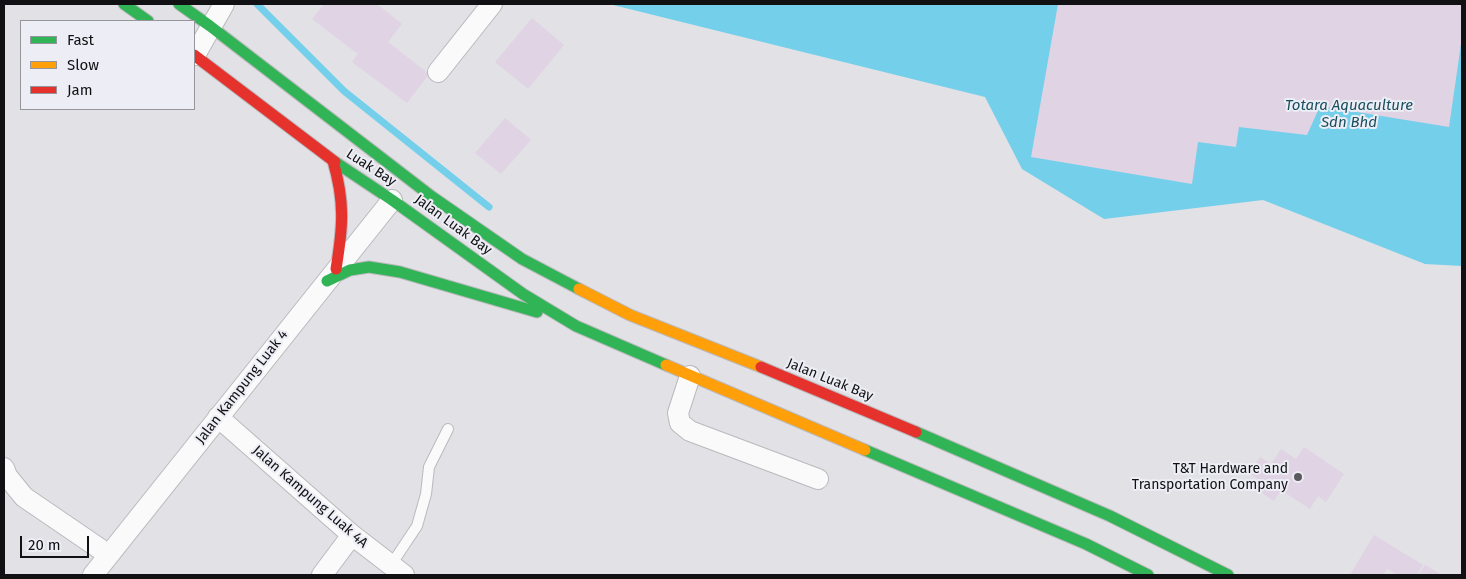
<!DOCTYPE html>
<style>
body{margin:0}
#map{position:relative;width:1466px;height:579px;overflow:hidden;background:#e1e1e6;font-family:"Fira Sans",sans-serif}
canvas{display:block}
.frame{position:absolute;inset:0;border:5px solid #111013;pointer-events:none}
.legend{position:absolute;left:20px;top:20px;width:175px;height:90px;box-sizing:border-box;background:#ededf5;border:1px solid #95959b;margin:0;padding:6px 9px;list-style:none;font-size:15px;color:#111013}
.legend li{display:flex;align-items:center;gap:10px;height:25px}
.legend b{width:25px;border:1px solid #95959b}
.scale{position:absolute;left:20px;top:536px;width:69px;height:22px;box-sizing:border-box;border:2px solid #111013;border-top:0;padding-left:6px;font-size:15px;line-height:18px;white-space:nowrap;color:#111013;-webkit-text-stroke:4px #ededf5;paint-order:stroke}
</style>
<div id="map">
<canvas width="1466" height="579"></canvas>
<div class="frame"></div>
<ul class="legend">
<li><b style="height:6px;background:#30b455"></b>Fast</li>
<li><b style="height:6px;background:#ff9f0a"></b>Slow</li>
<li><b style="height:6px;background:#e5322d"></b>Jam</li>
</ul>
<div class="scale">20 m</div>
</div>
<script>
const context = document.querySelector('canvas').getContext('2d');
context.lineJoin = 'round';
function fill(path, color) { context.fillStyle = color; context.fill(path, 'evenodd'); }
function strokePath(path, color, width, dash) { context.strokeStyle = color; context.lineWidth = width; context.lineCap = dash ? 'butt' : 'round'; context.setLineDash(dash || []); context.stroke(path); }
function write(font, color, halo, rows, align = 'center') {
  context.font = font + ' "Fira Sans",sans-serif'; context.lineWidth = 4; context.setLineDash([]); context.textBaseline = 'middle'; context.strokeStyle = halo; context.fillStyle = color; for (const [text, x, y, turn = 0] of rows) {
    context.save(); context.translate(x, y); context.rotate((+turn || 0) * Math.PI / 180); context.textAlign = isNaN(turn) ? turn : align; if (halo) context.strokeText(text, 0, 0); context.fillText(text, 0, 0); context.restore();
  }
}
const water = new Path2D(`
 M609,4H1462V266L1425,264L1263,200L1104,219L1022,169L985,97Z`);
const stream = new Path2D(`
 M257,4L344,91L489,207`);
const building = new Path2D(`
 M324,4H377L402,24L388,42L429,74L407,103L352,62L358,54L312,19Z
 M1058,4H1462V37L1449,127L1320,106L1307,135L1239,127L1236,147L1198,142L1192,184L1031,157Z
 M532,18L564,45L528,89L495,62Z
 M505,118L531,140L501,174L475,153Z
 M1304,447L1344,474L1326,502L1318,496L1310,509L1281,490L1274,501L1253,487L1259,480L1249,473L1260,457L1271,464L1281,449L1296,459Z
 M1374,535L1423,565L1417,575H1398L1387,569L1383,575H1350Z
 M1425,565L1442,575H1419Z`);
const lane = new Path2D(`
 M391,565L417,526L426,494L429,467L448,429`);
const street = new Path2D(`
 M195,55L224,4
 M438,72L492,4
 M690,376L678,413L680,423L690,431L818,479
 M218,417L352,535L404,575
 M4,468L7,476L24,497L109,555
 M93,575L392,200
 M322,575L352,535`);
const fast = new Path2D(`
 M124,4L148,21
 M179,4L210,26L431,196L522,259L579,289
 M335,162L392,200L523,294L576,326L666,365
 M327,281L350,270L369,267L400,272L537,312
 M916,432L1110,516L1228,575
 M865,450L1086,544L1148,575`);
const slow = new Path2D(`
 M579,289L630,315L761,367
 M666,365L865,450`);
const jam = new Path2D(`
 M194,55L335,162
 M333,161C345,202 343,227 336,269
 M761,367L916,432`);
const markers = [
 [1298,477,5,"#5a595d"]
];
const streetNames = [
 ["Luak Bay",371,168,33],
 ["Jalan Luak Bay",453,225,36],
 ["Jalan Luak Bay",830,380,22],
 ["Jalan Kampung Luak 4",242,387,-52],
 ["Jalan Kampung Luak 4A",310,497,41]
];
const poiNames = [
 ["T&T Hardware and",1288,469],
 ["Transportation Company",1288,485]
];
const waterNames = [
 ["Totara Aquaculture",1349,106],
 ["Sdn Bhd",1349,123]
];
fill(water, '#74cfea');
strokePath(stream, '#74cfea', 7);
fill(building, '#e0d3e4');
strokePath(lane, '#bab9bd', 12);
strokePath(street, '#bab9bd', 22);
strokePath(fast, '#bab9bd', 13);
strokePath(slow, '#bab9bd', 13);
strokePath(jam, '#bab9bd', 13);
strokePath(lane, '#fafafb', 10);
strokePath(street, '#fafafb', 20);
strokePath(fast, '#30b455', 11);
strokePath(slow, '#ff9f0a', 11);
strokePath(jam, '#e5322d', 11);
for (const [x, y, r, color] of markers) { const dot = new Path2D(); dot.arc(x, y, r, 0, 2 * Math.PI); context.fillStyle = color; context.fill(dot); strokePath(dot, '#ededf5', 2); }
write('14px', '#111013', '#ededf5', streetNames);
write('14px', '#111013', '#ededf5', poiNames, 'right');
write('italic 15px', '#184e5d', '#ededf5', waterNames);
</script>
